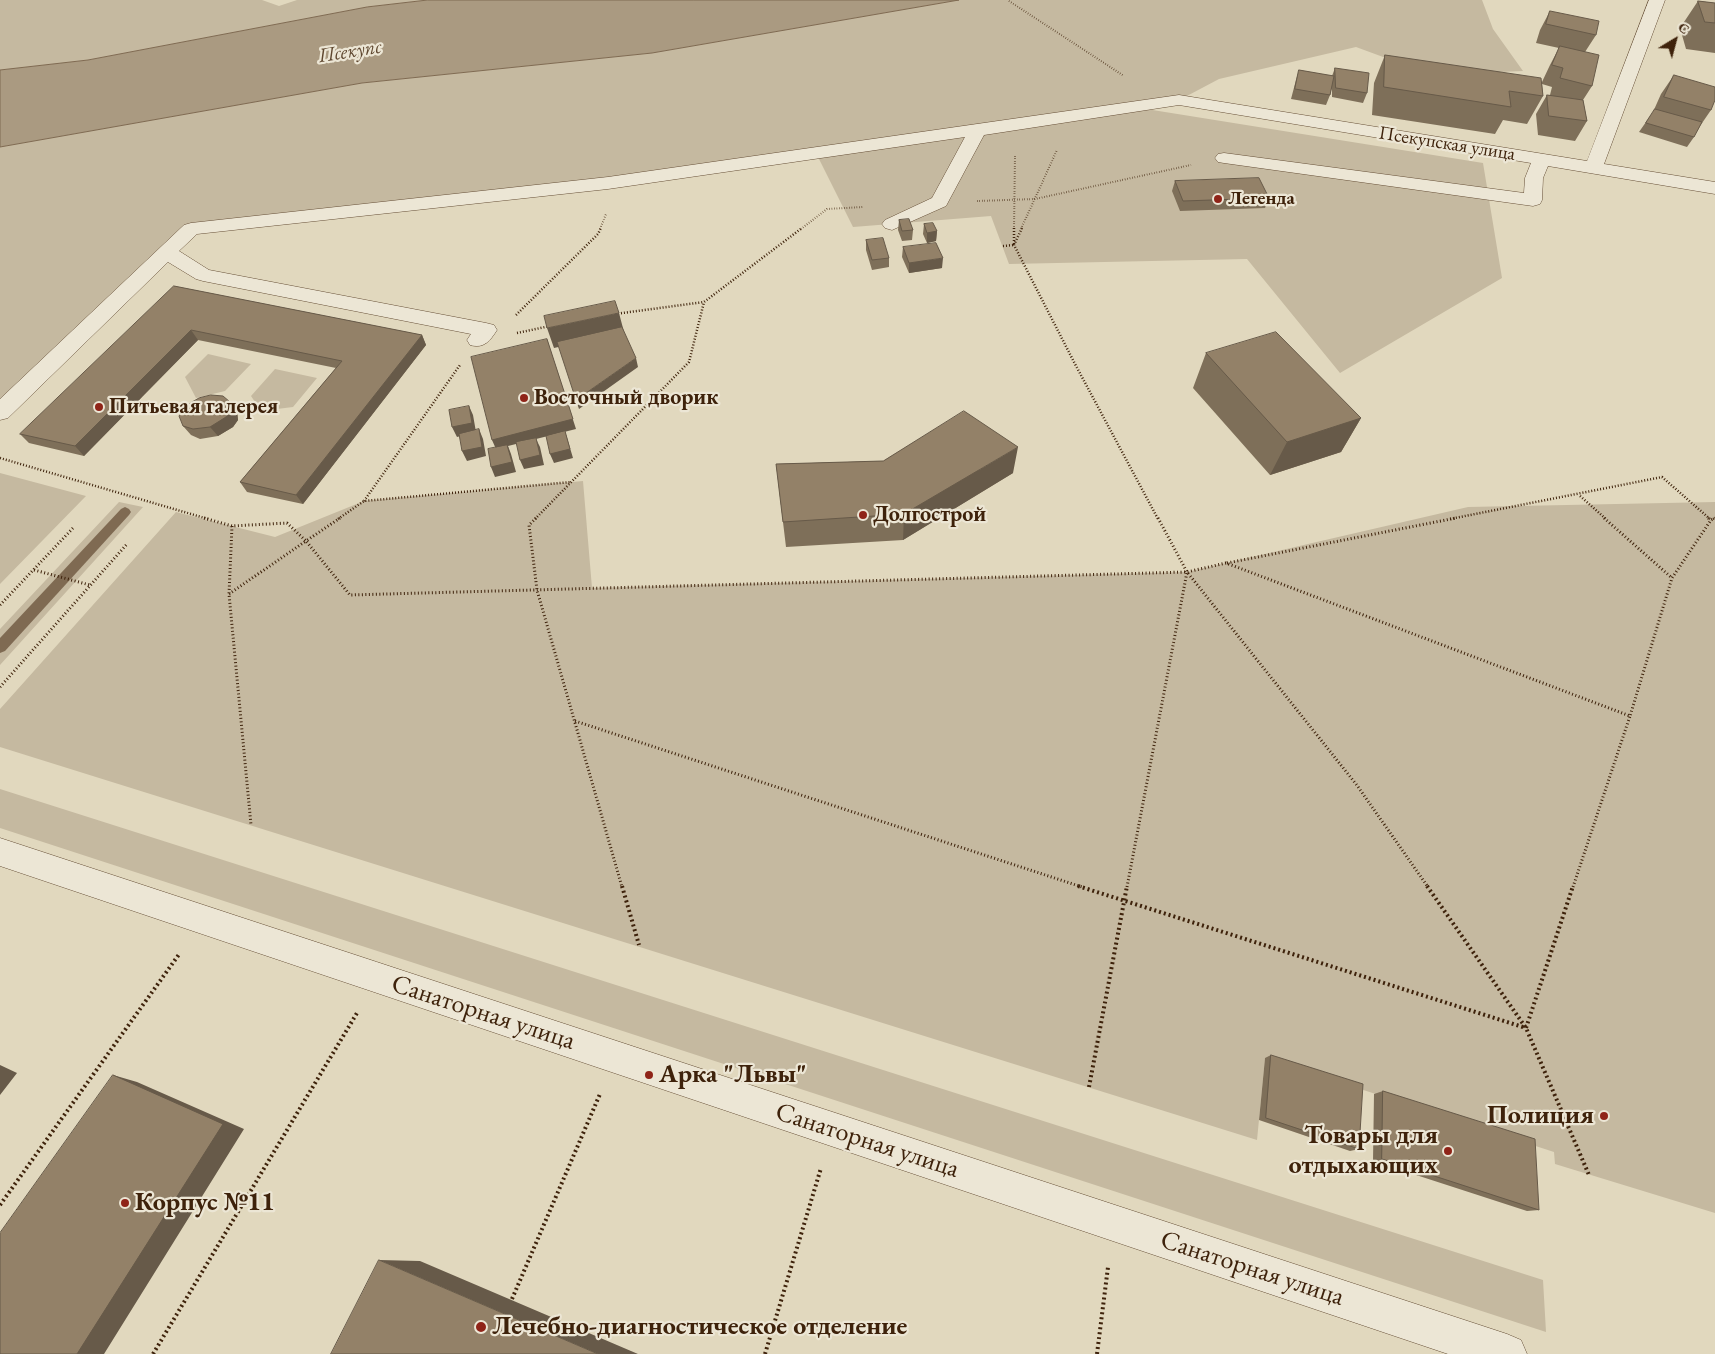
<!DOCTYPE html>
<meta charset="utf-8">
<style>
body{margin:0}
#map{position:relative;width:1715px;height:1354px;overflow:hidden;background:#e1d8be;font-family:"EB Garamond",serif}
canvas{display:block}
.north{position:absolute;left:1650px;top:15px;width:50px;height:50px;-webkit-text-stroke:4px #ece6d5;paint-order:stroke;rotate:37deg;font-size:14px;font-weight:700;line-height:20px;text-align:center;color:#3e220b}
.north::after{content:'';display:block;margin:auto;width:18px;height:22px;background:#3e220b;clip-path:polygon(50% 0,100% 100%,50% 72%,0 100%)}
</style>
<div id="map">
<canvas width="1715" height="1354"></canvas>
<div class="north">С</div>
</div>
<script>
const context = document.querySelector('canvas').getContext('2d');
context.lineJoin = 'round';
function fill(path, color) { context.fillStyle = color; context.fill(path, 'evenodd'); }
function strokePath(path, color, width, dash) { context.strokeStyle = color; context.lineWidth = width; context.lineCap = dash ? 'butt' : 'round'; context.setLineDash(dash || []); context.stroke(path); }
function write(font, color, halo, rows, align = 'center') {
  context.font = font + ' "EB Garamond",serif'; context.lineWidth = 4.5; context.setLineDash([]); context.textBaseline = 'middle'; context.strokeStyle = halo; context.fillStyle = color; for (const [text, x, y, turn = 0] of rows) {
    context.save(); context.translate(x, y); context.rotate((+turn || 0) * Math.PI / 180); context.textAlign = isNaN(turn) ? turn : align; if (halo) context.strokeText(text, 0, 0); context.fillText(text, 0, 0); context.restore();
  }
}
const green = new Path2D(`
 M0,0H262L279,6L297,0H428L367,7L88,60L0,70Z
 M959,0H1482L1493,29L1523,71L1432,75L1356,47L1219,79L1185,97L1140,108L1483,163L1502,278L1340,373L1247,259L1009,264L991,216L853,227L816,153L191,229L0,412V147L362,83L652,53Z
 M208,354L251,364L225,391L196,398L185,377Z
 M275,369L317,378L293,407L261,411L251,396Z
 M0,473L86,496L0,584Z
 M583,481L592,588L1187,572L1468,507L1715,502V1213L1555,1164L1554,1152L1265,1058L1257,1140L0,747V709L176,512L275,537L364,501Z
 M119,502L143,507L0,665V629Z
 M0,789L1543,1280L1546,1332L0,828Z`);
const water = new Path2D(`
 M428,0H959L652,53L362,83L0,147V70L88,60L367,7Z`);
const stream = new Path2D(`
 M125,507L129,509L131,512L129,515L5,651L0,653V638L121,509Z`);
const pathFar3 = new Path2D(`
 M1009,1L1124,76
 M977,201L1035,199L1191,165
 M600,229L606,214
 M801,229L827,209L863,207
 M1014,229L1015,156
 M1021,229L1057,150`);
const pathFar2 = new Path2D(`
 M1022,228L1014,245L1075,364L1158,519
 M1003,246L1014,245V228
 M615,314L704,302
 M516,315L598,234L601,228
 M517,333L550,326
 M0,458L208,519
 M1580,496L1606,519
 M364,501L460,365
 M338,519L364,501L571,482
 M535,519L689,362L704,302L802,228
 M1450,519L1662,477L1710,519
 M1713,519L1715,518`);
const pathFar1 = new Path2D(`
 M204,518L232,526L287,523L306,541L340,518
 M536,518L529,525L537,590L622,887
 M1158,518L1187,572L1356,784L1428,887
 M1604,518L1672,578
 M1708,518L1711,520
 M232,526L229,594L251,825
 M1227,563L1456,518
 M34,570L90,585
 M229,594L306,541L350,595L1187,572L1226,563L1630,716L1672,578L1711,520L1715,518
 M0,605L74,527
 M0,687L127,544
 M575,721L1082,887
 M1127,887L1187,572
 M1573,887L1630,716`);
const path = new Path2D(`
 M622,886L639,945
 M1078,886L1526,1028L1573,886
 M1427,886L1526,1028L1589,1175
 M1089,1087L1127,886
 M0,1205L180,953
 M512,1299L600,1094
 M153,1354L357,1013
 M765,1354L821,1168
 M1097,1354L1108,1267`);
const minor = new Path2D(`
 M1649,0H1665L1604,164L1715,182V194L1548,166L1543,178L1542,200L1540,204L1533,206L1224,163L1218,162L1215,158L1218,154L1224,153L1524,193L1525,178L1531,163L1179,105L984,135L946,206L892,230L885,228L882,224L885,220L932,198L965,137L608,189L197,234L179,251L209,270L486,323L494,325L497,330C490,341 484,349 470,345L467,340L471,334L203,281L196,279L168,262L8,418L0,420V399L184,225L191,223L608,177L1179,95L1587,161Z
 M0,838L1507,1334L1521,1340L1527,1354H1448L0,866Z`);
const wall = new Path2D(`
 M1698,1L1715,3V53L1686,49L1680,28Z
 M1550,11L1596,35L1585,52L1592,86L1583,100L1587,121L1575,141L1538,135L1536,114L1547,95H1550L1552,87L1542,84L1543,96L1527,124L1503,120L1495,134L1372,115L1374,83L1385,55L1542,82L1550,65L1559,48L1536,43L1540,30Z
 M1335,68L1367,93L1363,103L1332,97V87L1330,95L1326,105L1291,99L1296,80L1299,70L1332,76Z
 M1674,75L1711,110L1700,126L1694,137L1687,147L1639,132L1653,112L1661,94Z
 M1175,181L1269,198L1265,208L1180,211L1172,191Z
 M899,220L913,230L912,240L902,241L898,230Z
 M924,224L937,231L936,241L927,243L923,234Z
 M866,240L889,258V267L872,270L866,250Z
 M903,247L942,268L909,273L902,257Z
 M174,286L422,335L426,345L303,504L247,492L240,482L336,368L198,340L84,456L29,443L20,434Z
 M1206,353L1361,418L1341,452L1270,475L1193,388Z
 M237,411L238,420L233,427L218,436L200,439L191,435L183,426Z
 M883,461L1013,473L903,540L786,547L776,464Z
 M1271,1055L1359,1149L1350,1151L1259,1120L1265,1058Z
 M1383,1091L1539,1210L1527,1211L1373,1161L1374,1094Z`);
const shadedWall = new Path2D(`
 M937,231L936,241L927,243V233Z
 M943,258L942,268L909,273V263Z
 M619,313L624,332L554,348L547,328Z
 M191,330L198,340L84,456L75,446Z
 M422,335L426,345L303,504L296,495Z
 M547,339L576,429L536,439L540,447L544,465L524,469L520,460L536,439L508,446L511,454L516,472L495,477L491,467L496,449L492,440Z
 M636,358L638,367L579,409L576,400Z
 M230,402L237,411L238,420L233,427L218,436L210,427Z
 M469,406L473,415L476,432L457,437L452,427Z
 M1361,418L1341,452L1270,475L1287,442Z
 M479,429L483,439L486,456L467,461L462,451Z
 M565,431L573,458L554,463L550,454Z
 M1018,447L1013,473L903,540L904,514Z
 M0,1065L17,1073L0,1095Z
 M113,1075L137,1082L244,1129L104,1354H77Z
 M379,1260L420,1261L638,1354H598Z`);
const building = new Path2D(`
 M1698,1L1715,3V23L1705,22Z
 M1550,11L1599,21L1596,35L1546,24Z
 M1560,46L1599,55L1592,86L1560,78L1563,68L1552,65Z
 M1385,55L1541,78L1543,96L1509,91L1511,107L1384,87Z
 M1335,68L1369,73L1367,93L1336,88Z
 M1299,70L1334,76L1330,95L1295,89Z
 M1674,75L1715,87V100L1711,110L1664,97Z
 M1547,95L1583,100L1587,121L1549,116Z
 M1655,109L1702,122L1694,137L1646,123Z
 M1259,178L1269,198L1183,201L1175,181Z
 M909,219L913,230L902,231L899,220Z
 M933,223L937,231L927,233L924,224Z
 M883,238L889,258L872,260L866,240Z
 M936,243L943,258L909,263L903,247Z
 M174,286L422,335L296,495L240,482L342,361L191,330L75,446L20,434Z
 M615,301L619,313L547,328L544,316Z
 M622,327L636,358L576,400L557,342Z
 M1276,332L1361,418L1287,442L1206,353Z
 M547,339L573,419L492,440L471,357Z
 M211,395L223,396L230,402L231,410L226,417L210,427L193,429L183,426L179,416L187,405L199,398Z
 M469,406L472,423L452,427L449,410Z
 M964,411L1018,447L904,514L783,522L776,464L883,461Z
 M479,429L482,447L462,451L459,434Z
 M565,431L570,449L550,454L546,436Z
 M536,438L540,455L520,460L516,442Z
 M507,445L512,462L491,467L488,449Z
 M1271,1055L1363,1084L1359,1149L1266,1118Z
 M113,1075L223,1124L77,1354H0V1233Z
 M1383,1091L1535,1139L1539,1210L1382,1159Z
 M379,1260L598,1354H331Z`);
const markers = [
 [1218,199,5,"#8f2418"],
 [524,398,5,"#8f2418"],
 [99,407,5,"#8f2418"],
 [863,515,5,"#8f2418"],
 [649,1075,5,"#8f2418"],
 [1604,1116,5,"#8f2418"],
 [1448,1151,5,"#8f2418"],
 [125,1203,5,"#8f2418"],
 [481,1327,6,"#8f2418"]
];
const farStreetnames = [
 ["Псекупская улица",1447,144,9]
];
const farPoinames = [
 ["Легенда",1228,199]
];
const farWaternames = [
 ["Псекупс",350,52,-9]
];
const poiNames = [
 ["Восточный дворик",534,398],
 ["Питьевая галерея",109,407],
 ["Долгострой",873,515]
];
const nearStreetnames = [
 ["Санаторная улица",483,1013,18],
 ["Санаторная улица",867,1141,18],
 ["Санаторная улица",1252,1269,18]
];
const nearPoinames = [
 ["Арка \"Львы\"",659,1075],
 ["Полиция",1594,1116,"right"],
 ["Товары для",1438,1136,"right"],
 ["отдыхающих",1438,1166,"right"],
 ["Корпус №11",135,1203],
 ["Лечебно-диагностическое отделение",492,1327]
];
fill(green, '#c5b9a0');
fill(water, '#aa9a81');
strokePath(water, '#7f6a52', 1);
fill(stream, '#7f6a52');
strokePath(minor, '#675038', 1);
strokePath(pathFar3, '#3e220b', 2, [0.5, 2]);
strokePath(pathFar2, '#3e220b', 2.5, [1, 2]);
strokePath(pathFar1, '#3e220b', 3, [1, 2.5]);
strokePath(path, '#3e220b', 4, [2, 3]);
fill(minor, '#ece6d5');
fill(wall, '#7e6f59');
fill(shadedWall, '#675a49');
fill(building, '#938168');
strokePath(building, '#675a49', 1);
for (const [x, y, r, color] of markers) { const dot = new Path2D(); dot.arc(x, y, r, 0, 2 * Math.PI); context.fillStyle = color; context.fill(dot); strokePath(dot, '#ece6d5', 2); }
write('19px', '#3e220b', '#ece6d5', farStreetnames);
write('bold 19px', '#3e220b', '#ece6d5', farPoinames, 'left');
write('italic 20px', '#5e462e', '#ece6d5', farWaternames);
write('bold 22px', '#3e220b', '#ece6d5', poiNames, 'left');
write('26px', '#3e220b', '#ece6d5', nearStreetnames);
write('bold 26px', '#3e220b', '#ece6d5', nearPoinames, 'left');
</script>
